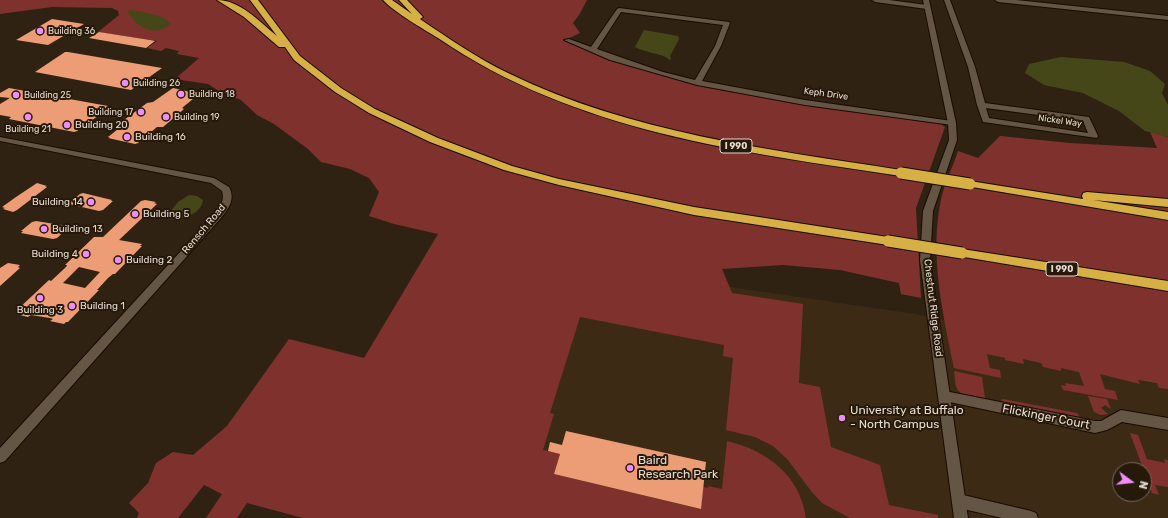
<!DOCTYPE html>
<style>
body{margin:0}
#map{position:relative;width:1168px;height:518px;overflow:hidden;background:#302213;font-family:Rubik,sans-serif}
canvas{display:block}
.north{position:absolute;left:1112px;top:462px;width:40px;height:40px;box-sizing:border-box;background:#26190a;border:1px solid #72675a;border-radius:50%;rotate:105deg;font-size:11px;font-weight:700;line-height:16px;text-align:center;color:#e5dbd2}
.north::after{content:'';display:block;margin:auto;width:14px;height:18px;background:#ee8cf8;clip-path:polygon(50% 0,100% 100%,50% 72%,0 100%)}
</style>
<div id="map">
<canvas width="1168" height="518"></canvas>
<div class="north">N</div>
</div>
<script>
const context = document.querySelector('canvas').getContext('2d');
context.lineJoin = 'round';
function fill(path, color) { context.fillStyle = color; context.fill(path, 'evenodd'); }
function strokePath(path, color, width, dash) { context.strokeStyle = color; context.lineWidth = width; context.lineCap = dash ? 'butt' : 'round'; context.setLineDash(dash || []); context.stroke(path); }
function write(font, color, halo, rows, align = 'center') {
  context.font = font + ' Rubik,sans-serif'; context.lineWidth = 4; context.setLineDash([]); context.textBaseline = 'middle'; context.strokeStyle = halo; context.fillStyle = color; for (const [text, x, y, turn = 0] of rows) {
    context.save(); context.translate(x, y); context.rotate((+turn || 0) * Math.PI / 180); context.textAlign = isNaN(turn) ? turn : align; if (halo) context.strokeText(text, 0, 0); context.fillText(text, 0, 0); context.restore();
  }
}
const built = new Path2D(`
 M573,264L915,314L1168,366V518H480ZM1120,470H1144V494H1120Z`);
const green = new Path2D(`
 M0,0H587L579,15L573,23L580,33L567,39L644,68L719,88L935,120L945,127L916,208L921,298L901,294L899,283L840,270L783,265L722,269L732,293L803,304L799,383L820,387L831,447L880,465L889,505L938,515V518H850L822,503L811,491L788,460L773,446L755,437L726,430L733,358L723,356L724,345L580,317L550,413L554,414L543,450L560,454L554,474L700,509L703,487L708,488V486L722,489L727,441C766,450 800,475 806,518H303L247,503L237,518H206L222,494L204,485L178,518H137L139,513L129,503L148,483L156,463L173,452L193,455L227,426L289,339L364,358L438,234L394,224L369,216L379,192L369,178L350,169L321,162L308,149L274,124L257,115L241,100L222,93L208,84L175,79L199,58L177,54L179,51L166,48L161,51L147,48L157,41L98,32L119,15L118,11L112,8L52,7L0,14Z
 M1150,132L1168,137V389L1159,388L1157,383L1138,380L1140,384L1100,374L1105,389L1115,391L1118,400L1063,390L1061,385L1066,386L1065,383L1084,386L1079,372L1061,368V371L1043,367L1041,363L1023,359L1024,364L1005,360V358L987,354L990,368L1000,370L1001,378L954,368C943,314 929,255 941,200C944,184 953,167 958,151L978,158L1000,136L1070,143L1157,148Z
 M954,371L982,377L985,398C981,399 977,398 972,397C954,393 956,387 954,371Z
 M1088,396L1107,399L1111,409L1105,405L1101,408L1108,414L1101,415L1094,412Z
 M1003,399L1077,413L1080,417L1004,403L1001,400Z
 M1130,433L1138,435L1147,459L1165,463L1164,459L1168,460V487L1155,485L1159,495L1152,493Z`);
const water = new Path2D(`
 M133,10C144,13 164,14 171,24C154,38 138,28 128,13V11Z
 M644,30L678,36L679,39L670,56L671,59L670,60C663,53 645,53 635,47Z
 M1061,57L1124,62L1150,71L1165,84L1162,93L1168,105V137L1145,131L1119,111L1083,93L1044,85L1025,73L1029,64Z
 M189,195L197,196L203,200C201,215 180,221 167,219V216L178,202Z`);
const building = new Path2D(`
 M52,19L84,24L48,45L16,40Z
 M99,32L150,40L155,41L146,48L89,38Z
 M65,52H68L162,68L131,90L35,72Z
 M9,88L108,106L107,108H109L77,131L74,132L9,119L11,117L0,115V104L10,98L0,97V93Z
 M173,88L199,94L182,108L184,109L169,122L163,127H157L138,143L135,144L108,138L110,137H108L127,122L124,120L147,103L153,102Z
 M37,183L47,186L45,187H47L17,210L13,212L3,209L5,208L2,207L16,197Z
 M83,193L112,200L111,201H113L103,210L99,211L69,204L71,203L70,202L80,194Z
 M145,200L156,202L154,203L157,204L119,240L142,244L140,246H142L115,274H113L108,278L97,290H99L68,322H66L64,324L50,321L53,319L50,318L31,315L28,317L16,314L18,312L16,311L49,280L51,281L66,267L67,265H65L94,237H103L141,201ZM79,267L100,272L85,288L63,283Z
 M36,221L67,226L65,228H68L57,238L53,239L21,233L23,231H21L32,222Z
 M8,263L20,265L18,267L20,268L0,286V268Z
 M566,431L706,462L701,509L554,474L560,454L548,451L550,442L562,445Z`);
const minor = new Path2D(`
 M872,0H889L927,5L930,7L927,9L875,2Z
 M944,0H950L975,67L985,103L1089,117L1098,136L1097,138L983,122L977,105L968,67ZM986,108L1083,121L1088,133L989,118Z
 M995,0H1016L1168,16V20L998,2Z
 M619,8L729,22L730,23L721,46L702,81L805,100L952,121L956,123L952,125L805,105L697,85L610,60L564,40L569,39L591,47L617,9ZM621,12L723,25L715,46L695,80L663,72L597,49Z
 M0,137L214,178L229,187C236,199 228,210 220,219L5,461L0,463V448L214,215C220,207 225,201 222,191L211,183L0,141Z
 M945,391L1095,421H1101L1121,410L1168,418V430L1122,422L1107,430L1095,433L945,401L941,400L939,396L941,392Z
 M959,494L1031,511L1036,513L1038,518H1002L959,508L954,506L952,501L954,496Z`);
const tertiary = new Path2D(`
 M923,0H929L956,123L957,140L933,211L930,260L968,518H954L920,260L923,211L949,140L948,123Z`);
const motorway = new Path2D(`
 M217,0C240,0 260,22 277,36L250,0H258L300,56L341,88L375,109L438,138L512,166L559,179L694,207L888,237L892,238L894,241L892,244L888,245L694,215L559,185L504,170L430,142L369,113L335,92L294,60L285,47H279L244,17Z
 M383,0H392L412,14L399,0H407L423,17L420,19C448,38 477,58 508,73C630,133 768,149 901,170L906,173L901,176C741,152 575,132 438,38C423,29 394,12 383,0Z
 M970,181L1083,199L1082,196L1083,193L1087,192L1168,199V207L1093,200L1168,212V220L966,186L965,184L966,182Z
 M962,249L1168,281V291L958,256L956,253L958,250Z`);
const motorwayBridge = new Path2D(`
 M901,173L970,184
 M888,241L962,253`);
const markers = [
 [40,31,4,"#ee8cf8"],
 [125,83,4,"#ee8cf8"],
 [181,94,4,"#ee8cf8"],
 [16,95,4,"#ee8cf8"],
 [141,112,4,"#ee8cf8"],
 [28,117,4,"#ee8cf8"],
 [166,117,4,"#ee8cf8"],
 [67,125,4,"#ee8cf8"],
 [127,137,4,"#ee8cf8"],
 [91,202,4,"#ee8cf8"],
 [135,214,4,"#ee8cf8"],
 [44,229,4,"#ee8cf8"],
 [86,254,4,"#ee8cf8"],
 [118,260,4,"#ee8cf8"],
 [40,298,4,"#ee8cf8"],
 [72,306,4,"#ee8cf8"],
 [842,418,4,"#ee8cf8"],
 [630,468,4,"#ee8cf8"]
];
const farPoinames = [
 ["Building 36",48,31],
 ["Building 26",133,83],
 ["Building 18",189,94],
 ["Building 25",24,95],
 ["Building 17",133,112,"right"],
 ["Building 19",174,117],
 ["Building 21",28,129,"center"]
];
const farStreetnames = [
 ["Keph Drive",826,94,8],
 ["Nickel Way",1060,121,8]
];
const shields = [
 [736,146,32],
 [1062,269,32]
];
const shieldNames = [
 ["I 990",736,146],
 ["I 990",1062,269]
];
const poiNames = [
 ["Building 20",75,125],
 ["Building 16",135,137],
 ["Building 14",83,202,"right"],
 ["Building 5",143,214],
 ["Building 13",52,229],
 ["Building 4",78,254,"right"],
 ["Building 2",126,260],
 ["Building 1",80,306],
 ["Building 3",40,310,"center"]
];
const streetNames = [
 ["Rensch Road",204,229,-50],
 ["Chestnut Ridge Road",933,308,83]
];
const nearPoinames = [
 ["University at Buffalo",850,411],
 ["- North Campus",850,425],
 ["Baird",638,461],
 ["Research Park",638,475]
];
const nearStreetnames = [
 ["Flickinger Court",1046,417,11]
];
fill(built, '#3d2a15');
fill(green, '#7f322d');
fill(water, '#464719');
fill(building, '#ed9d75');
strokePath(minor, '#180b01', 2);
strokePath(tertiary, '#180b01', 2);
strokePath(motorway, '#180b01', 2);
fill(minor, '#655544');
fill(tertiary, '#655544');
fill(motorway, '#d6b045');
strokePath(motorwayBridge, '#180b01', 13, []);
strokePath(motorwayBridge, '#d6b045', 11);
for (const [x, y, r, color] of markers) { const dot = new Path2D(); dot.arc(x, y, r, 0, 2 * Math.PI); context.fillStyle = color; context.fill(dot); strokePath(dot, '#26190a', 1.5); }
write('9px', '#e5dbd2', '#26190a', farPoinames, 'left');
write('9px', '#e5dbd2', '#26190a', farStreetnames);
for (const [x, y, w] of shields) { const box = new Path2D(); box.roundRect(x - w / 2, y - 7, w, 14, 3); context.fillStyle = '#26190a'; context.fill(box); strokePath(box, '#e5dbd2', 1); }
write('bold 9px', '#e5dbd2', null, shieldNames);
write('10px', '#e5dbd2', '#26190a', poiNames, 'left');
write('10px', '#e5dbd2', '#26190a', streetNames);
write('12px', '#e5dbd2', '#26190a', nearPoinames, 'left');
write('12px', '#e5dbd2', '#26190a', nearStreetnames);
</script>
